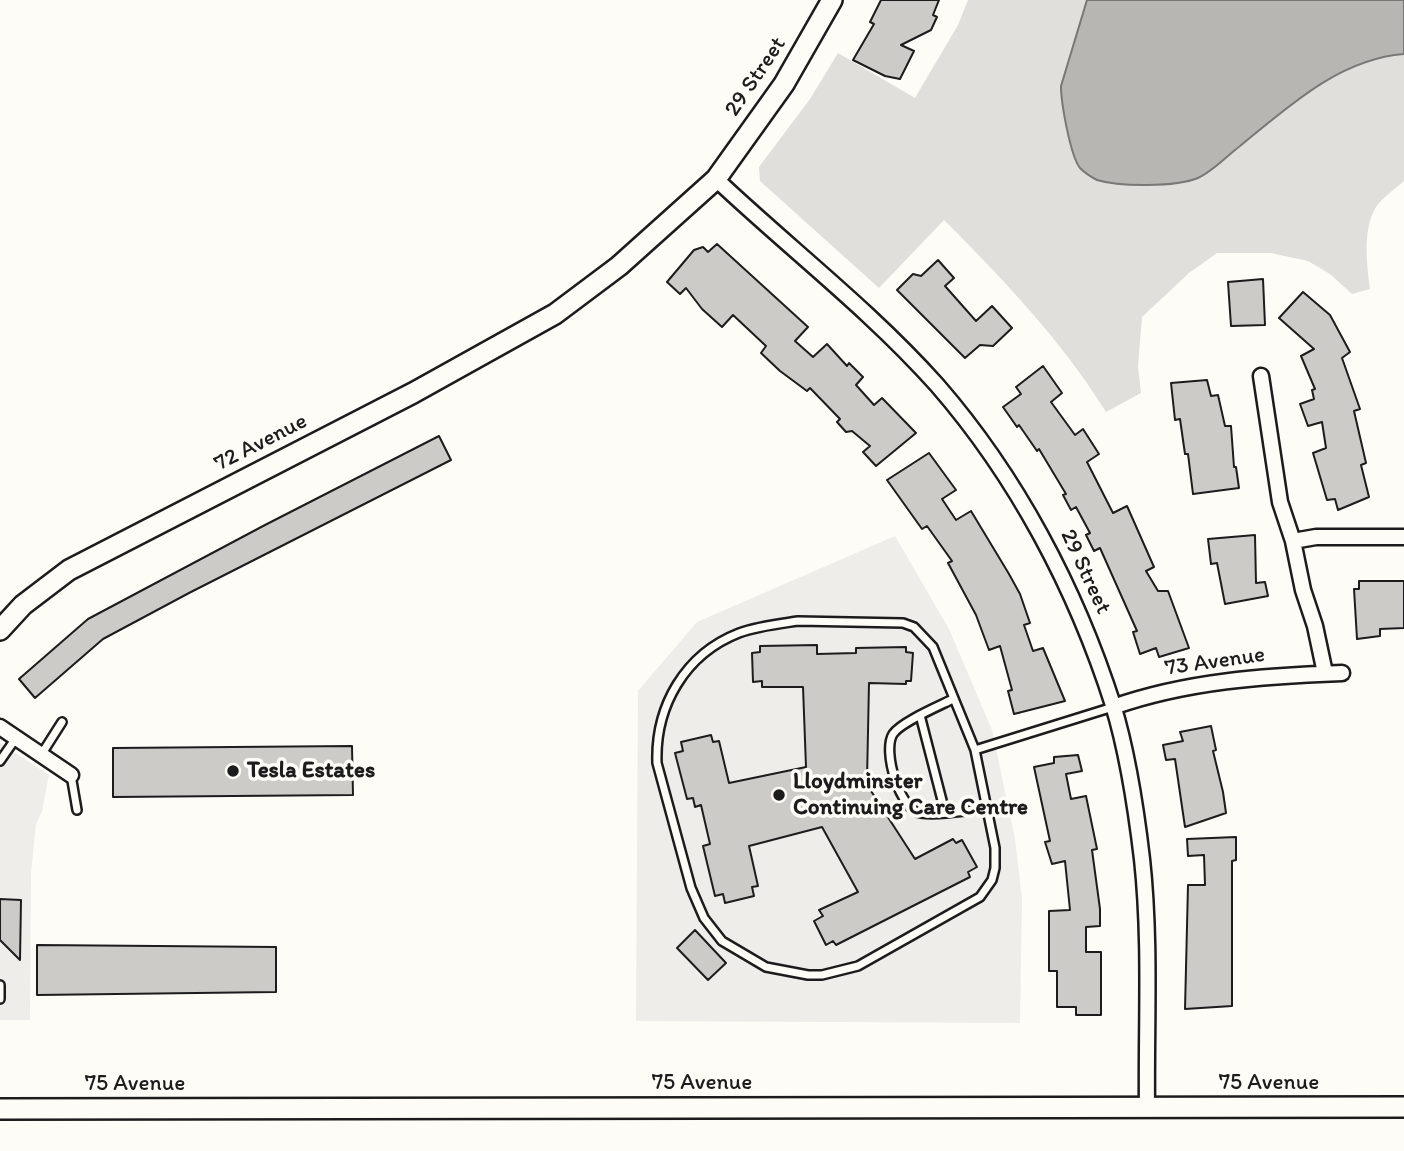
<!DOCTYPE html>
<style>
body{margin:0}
canvas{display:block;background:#fdfcf7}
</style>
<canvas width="1404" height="1151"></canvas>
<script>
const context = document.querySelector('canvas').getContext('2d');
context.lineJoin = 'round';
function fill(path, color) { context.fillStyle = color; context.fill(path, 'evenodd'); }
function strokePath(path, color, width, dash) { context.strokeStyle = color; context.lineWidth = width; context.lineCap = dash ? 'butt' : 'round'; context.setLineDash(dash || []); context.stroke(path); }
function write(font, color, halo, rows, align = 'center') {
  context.font = font + ' Itim,sans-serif'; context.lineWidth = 7; context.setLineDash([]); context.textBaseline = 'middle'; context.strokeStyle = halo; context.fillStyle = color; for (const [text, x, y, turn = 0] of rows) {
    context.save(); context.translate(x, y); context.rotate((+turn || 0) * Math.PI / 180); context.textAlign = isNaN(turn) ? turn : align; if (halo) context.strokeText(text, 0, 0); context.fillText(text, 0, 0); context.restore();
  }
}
const built = new Path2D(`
 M895,536L949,629L992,730L1015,839L1022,899L1020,1023L636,1021L638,691L697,622Z
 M0,743L49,775L42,811L36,824L31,873L30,1020H0Z`);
const green = new Path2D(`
 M968,0H1404V181C1395,189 1382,198 1376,207C1362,230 1367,265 1370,289L1352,294L1330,274L1308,261L1271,253H1217L1189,273L1142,317L1138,366L1141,393L1106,412C1062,341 1003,279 944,220L879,288L760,181L759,167L810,99L838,53L915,98L958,25Z`);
const water = new Path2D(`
 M1087,0H1404V54C1339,59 1288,107 1240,146C1227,156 1212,172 1198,178C1176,187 1120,187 1097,180C1093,178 1084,172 1080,168C1070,155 1061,102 1061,86Z`);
const building = new Path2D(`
 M881,0H939L933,15L937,17L931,30L901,45L914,51L900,79L885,76L853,60L874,24L870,22Z
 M717,244L808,327L795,341L813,357L827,344L847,366L849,363L863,377L856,385L874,405L882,398L916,433L876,466L863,452L870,446L852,431L846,432L837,422L840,419L810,388L807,391L780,371L761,353L766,346L733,315L722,327L702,309L686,288L680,294L667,282L694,250L703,247L708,252Z
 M938,260L954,278L945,286L976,321L992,306L1012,328L993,346L980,345L965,358L897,290L913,274L921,276Z
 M1263,279L1265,325L1231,326L1228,282Z
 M1303,292L1330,315L1350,352L1342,358L1360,409L1354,411L1366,463L1361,465L1369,497L1338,510L1335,499L1327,500L1313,453L1326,448L1322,422L1308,426L1300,404L1314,399L1312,390L1315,389L1301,356L1314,349L1279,318Z
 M1043,366L1062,393L1051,402L1075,435L1083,429L1099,454L1087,462L1113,513L1127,506L1154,567L1146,571L1158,591H1168L1189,648L1159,657L1156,648L1140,654L1133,632L1137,631L1100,548L1094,551L1086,535L1090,533L1076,507L1071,510L1063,495L1066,494L1039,449L1037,451L1019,425L1017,427L1003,407L1021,394L1016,387Z
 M1207,380L1211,396L1218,395L1225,426H1231L1234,467H1236L1239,488L1193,494L1188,454H1185L1180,419L1175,420L1171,383Z
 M439,436L451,460L189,593L103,639L35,698L19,679L88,619L265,525Z
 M929,453L956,490L942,499L956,520L971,511L1009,574L1020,594L1030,623L1024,625L1033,651L1043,648L1065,701L1014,714L1008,691L1012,690L1000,646L989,650L976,615L948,563L952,561L927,526L922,529L887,480Z
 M1255,535L1256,583L1265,582L1268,596L1225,604L1217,563L1211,564L1208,539Z
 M1359,581H1404V628L1380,629V636L1357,639L1354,589H1359Z
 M817,645V654L856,653V648L906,647V652L913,653L911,681H906V684L869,683L867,780L871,791L915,859L953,839L956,843L962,840L977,867L968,872L970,877L836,945L833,941L826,945L814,921L823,916L819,910L858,892L822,827L749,846L758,886L752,887L754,896L725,903L723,894L715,896L703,846L710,844L701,805L695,807L693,798L687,799L675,753L683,751L681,742L711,735L713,742L719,741L729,783L806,767L803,687H762V681L753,682L752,653L760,652V646Z
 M1211,726L1216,750L1213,751L1223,792L1226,813L1185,827L1175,759L1166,760L1163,745L1183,741L1180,732Z
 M352,746L353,795L113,797V748Z
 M1078,755L1082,771L1066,774L1071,799L1086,796L1097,849L1092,850L1100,909V926L1086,927V952H1101V1015H1076V1007H1057V971H1049V911L1070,910L1065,861L1052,864L1045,842L1050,841L1034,767L1054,763V757Z
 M1236,837V860L1232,861V1006L1185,1009L1188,885H1205L1204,855L1188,856L1187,839Z
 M0,899L21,900L20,960L0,940Z
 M695,930L726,963L708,980L677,948Z
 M37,945L276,947V992L37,995Z`);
const lane = new Path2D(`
 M798,621L903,623L914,627L933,647L975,750L995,848V868L992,880L980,897L858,966L822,975H808L766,967L722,941L704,918L691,888L657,763C655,706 685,654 739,633C758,626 778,624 798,621Z
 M953,699C939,706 901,722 893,734C882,751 900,811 921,813C940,816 967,810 986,809
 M920,715L945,812
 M975,750L1113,707
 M41,755L62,722
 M0,761L16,738
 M71,775L77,810
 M0,985V999`);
const street = new Path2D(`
 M716,179C789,248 869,309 937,385C1017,477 1076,589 1113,705C1128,754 1136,808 1142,859C1151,941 1146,1025 1147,1107
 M1261,376L1280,502L1293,541L1303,590L1315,626L1325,673
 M1293,541L1316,537H1404
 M1113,707C1187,681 1264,676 1342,673
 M0,727L71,775`);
const secondary = new Path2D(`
 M0,630L23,605L69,570L413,393L555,314L619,266L716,179L784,84L832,0
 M0,1109L1404,1107`);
const markers = [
 [233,771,7,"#1c1c1c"],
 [779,795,7,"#1c1c1c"]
];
const streetNames = [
 ["29 Street",756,77,-56],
 ["72 Avenue",261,443,-27],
 ["29 Street",1085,572,65],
 ["73 Avenue",1215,662,-8],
 ["75 Avenue",702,1083],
 ["75 Avenue",1269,1083],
 ["75 Avenue",135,1084]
];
const poiNames = [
 ["Tesla Estates",247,771],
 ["Lloydminster",793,782],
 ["Continuing Care Centre",793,808]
];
fill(built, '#eeede9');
fill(green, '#e0dfdb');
fill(water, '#b7b6b2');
strokePath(water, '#797876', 2);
fill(building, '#cccbc8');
strokePath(building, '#1c1c1c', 2);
strokePath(lane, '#1c1c1c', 12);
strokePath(street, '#1c1c1c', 19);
strokePath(secondary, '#1c1c1c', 24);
strokePath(lane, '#fdfcf7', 7);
strokePath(street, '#fdfcf7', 14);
strokePath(secondary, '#fdfcf7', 19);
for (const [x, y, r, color] of markers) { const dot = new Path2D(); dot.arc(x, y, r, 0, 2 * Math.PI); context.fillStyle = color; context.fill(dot); strokePath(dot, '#fdfcf7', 2.5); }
write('23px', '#1c1c1c', '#fdfcf7', streetNames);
write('bold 23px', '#1c1c1c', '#fdfcf7', poiNames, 'left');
</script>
